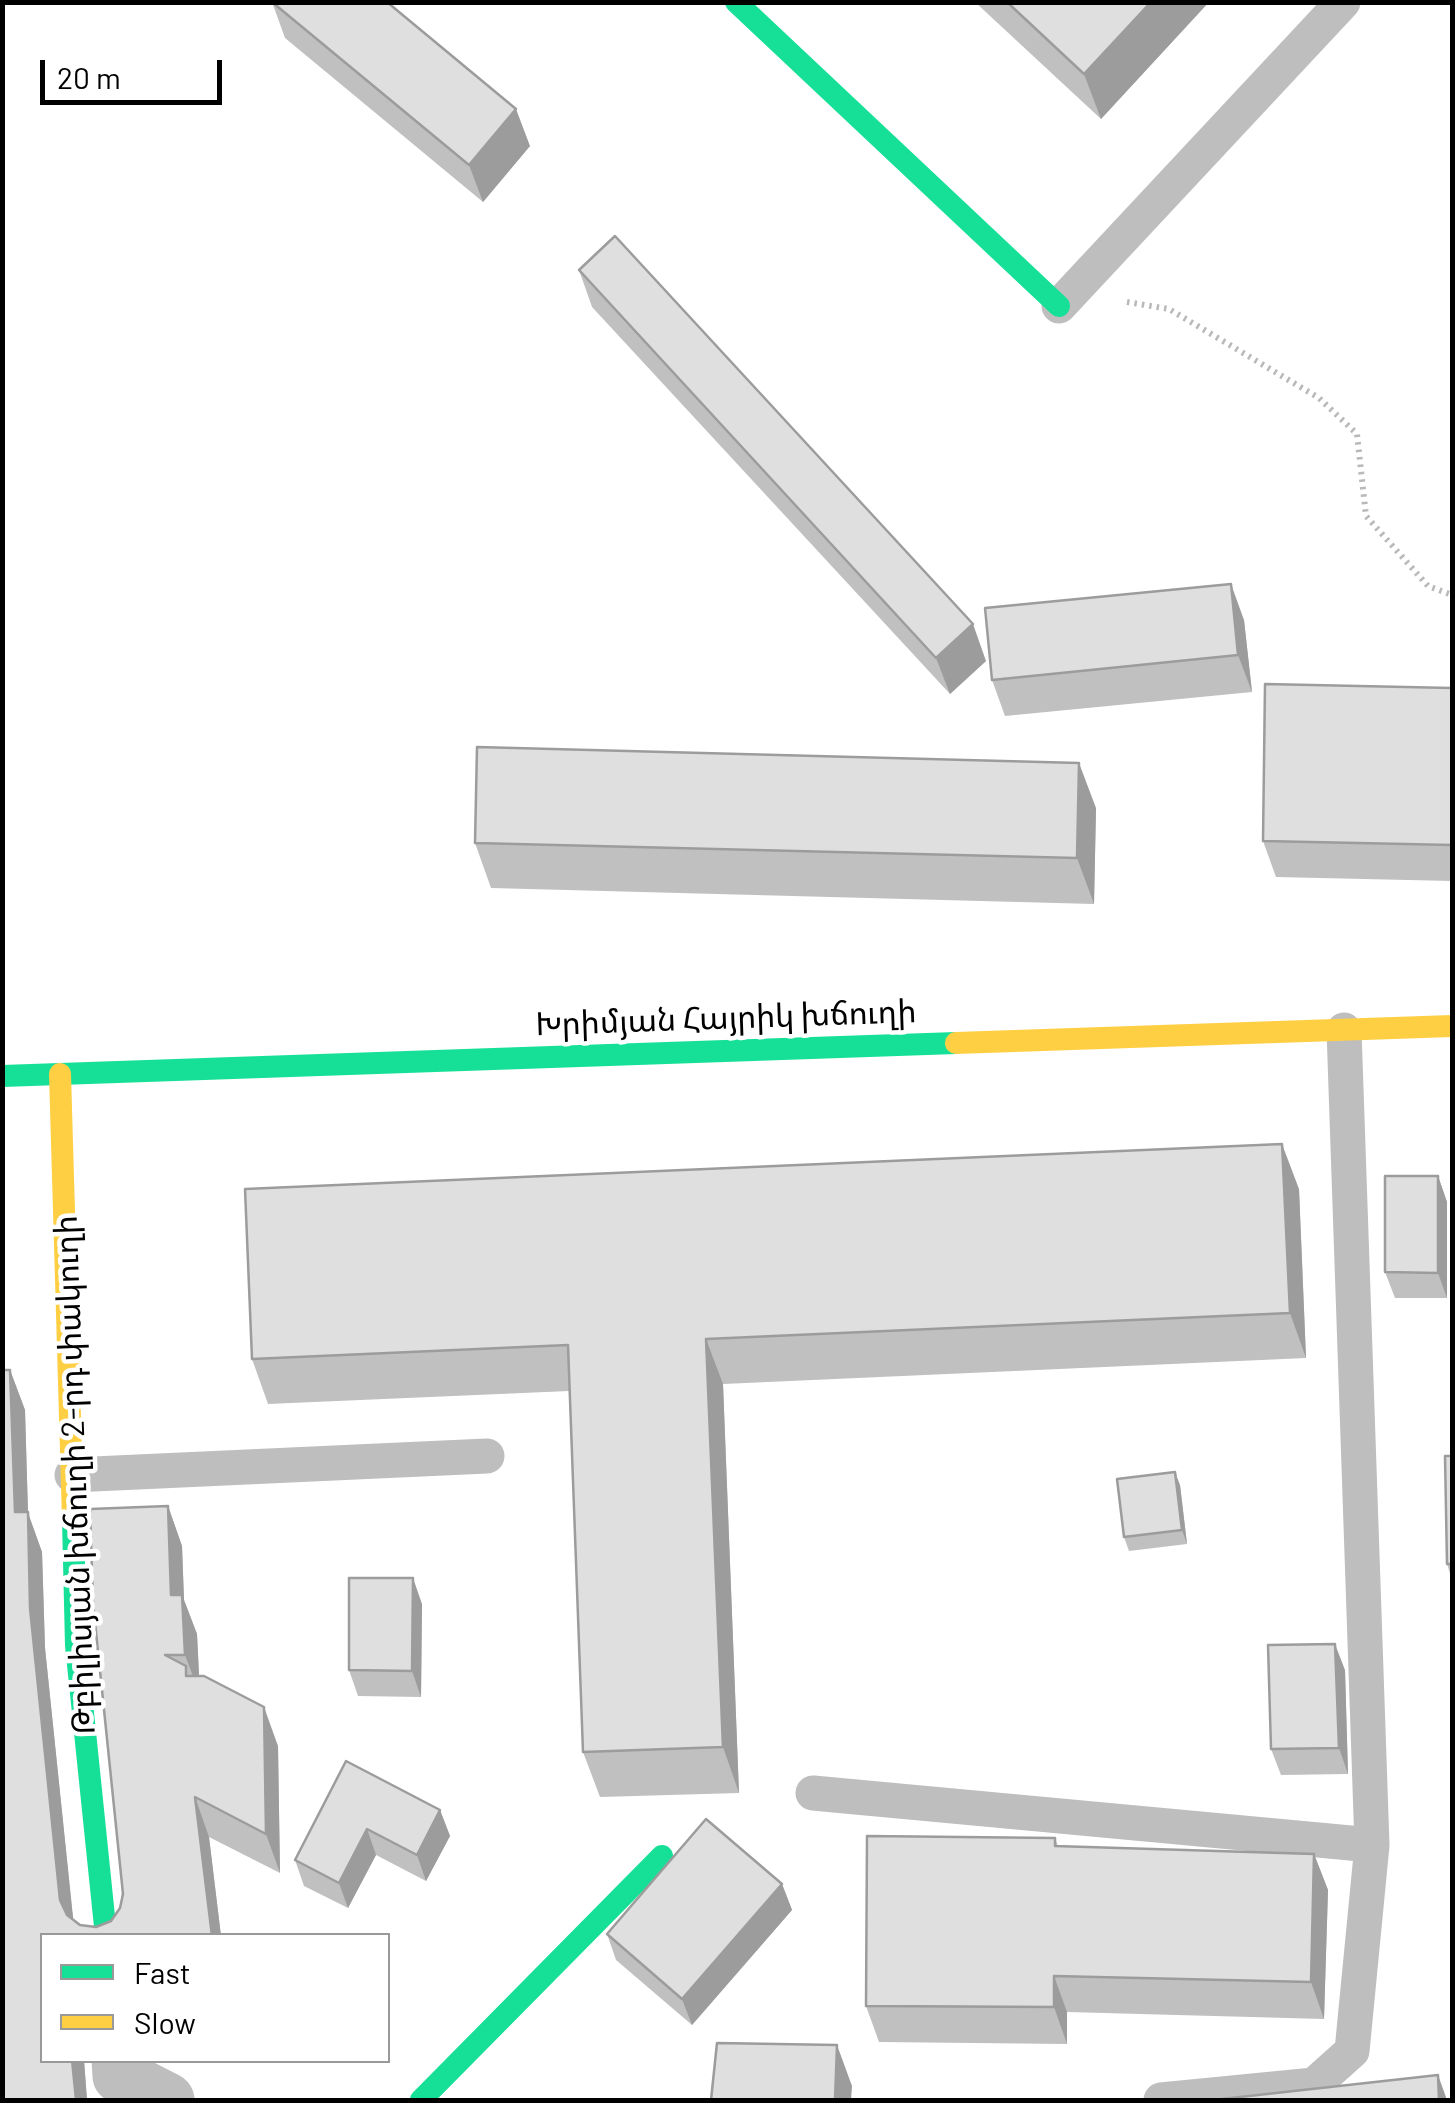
<!DOCTYPE html>
<meta charset="utf-8">
<style>
body{margin:0}
#map{position:relative;width:1455px;height:2103px;overflow:hidden;background:#fff;font-family:Barlow,sans-serif}
canvas{display:block}
.frame{position:absolute;inset:0;border:5px solid #000;pointer-events:none}
.legend{position:absolute;left:40px;top:1933px;width:350px;height:130px;box-sizing:border-box;background:#fff;border:2px solid #999;margin:0;padding:12px 18px;list-style:none;font-size:30px;color:#000}
.legend li{display:flex;align-items:center;gap:20px;height:50px}
.legend b{width:50px;border:2px solid #999}
.scale{position:absolute;left:40px;top:60px;width:182px;height:45px;box-sizing:border-box;border:5px solid #000;border-top:0;padding-left:12px;font-size:30px;line-height:35px;white-space:nowrap;color:#000;-webkit-text-stroke:8px #fff;paint-order:stroke}
</style>
<div id="map">
<canvas width="1455" height="2103"></canvas>
<div class="frame"></div>
<ul class="legend">
<li><b style="height:12px;background:#16e098"></b>Fast</li>
<li><b style="height:12px;background:#ffcf43"></b>Slow</li>
</ul>
<div class="scale">20 m</div>
</div>
<script>
const context = document.querySelector('canvas').getContext('2d');
context.lineJoin = 'round';
function strokePath(path, color, width, dash) { context.strokeStyle = color; context.lineWidth = width; context.lineCap = dash ? 'butt' : 'round'; context.setLineDash(dash || []); context.stroke(path); }
function fill(path, color) { context.fillStyle = color; context.fill(path, 'evenodd'); }
function write(font, color, halo, rows, align = 'center') {
  context.font = font + ' Barlow,"Noto Sans Armenian",sans-serif'; context.lineWidth = 9; context.setLineDash([]); context.textBaseline = 'middle'; context.strokeStyle = halo; context.fillStyle = color; for (const [text, x, y, turn = 0] of rows) {
    context.save(); context.translate(x, y); context.rotate((+turn || 0) * Math.PI / 180); context.textAlign = isNaN(turn) ? turn : align; if (halo) context.strokeText(text, 0, 0); context.fillText(text, 0, 0); context.restore();
  }
}
const path = new Path2D(`
 M1127,302L1169,309L1319,398L1357,434L1366,516L1428,586L1452,595`);
const lane = new Path2D(`
 M1059,306L1343,2
 M72,1475L487,1456
 M813,1793L1372,1845
 M1161,2100L1314,2085L1352,2051L1372,1845L1344,1030`);
const street = new Path2D(`
 M119,2060L120,2076L167,2100`);
const fast = new Path2D(`
 M736,2L1059,306
 M2,1076L956,1043
 M73,1520L76,1645L106,1936
 M421,2100L662,1856`);
const slow = new Path2D(`
 M956,1043L1452,1026
 M60,1074L73,1520`);
const wall = new Path2D(`
 M272,2L530,146L483,202L285,38Z
 M975,2H1209L1101,119Z
 M579,270L986,661L950,694L592,307Z
 M1244,620L1252,692L1005,716L992,680Z
 M1452,688V881L1276,877L1263,841Z
 M1096,808L1094,904L491,888L475,843Z
 M1438,1176L1447,1202V1298H1395L1385,1272Z
 M1299,1189L1306,1358L723,1384L739,1793L600,1797L583,1752L569,1391L268,1404L252,1359Z
 M10,1370L25,1410L28,1513L42,1552L45,1648L73,1920L80,1925L96,1927L111,1921L120,1908L168,1506L182,1546L184,1600L197,1634L199,1676L278,1746L280,1873L209,1837L221,1936H42V2060H84L87,2100H2Z
 M1452,1456V1580L1447,1564Z
 M1180,1485L1187,1544L1129,1551L1124,1537Z
 M422,1604L421,1697L358,1696L349,1670Z
 M1345,1670L1348,1774L1281,1775L1271,1749Z
 M346,1761L440,1810L450,1836L426,1881L376,1855L348,1908L304,1886L295,1860Z
 M1055,1838L1058,1846L1314,1854L1328,1890L1324,2019L1067,2012V2044L879,2042L866,2006Z
 M782,1884L792,1910L692,2025L616,1960L607,1934Z`);
const shadedWall = new Path2D(`
 M1151,2H1209L1101,119L1084,74Z
 M516,109L530,146L483,202L469,165Z
 M1231,584L1244,620L1252,692L1238,655Z
 M973,624L986,661L950,694L936,658Z
 M1079,763L1096,808L1094,904L1077,858Z
 M1282,1144L1299,1189L1306,1358L1290,1313Z
 M1438,1176L1447,1202V1298L1438,1273Z
 M706,1339L723,1384L739,1793L723,1747Z
 M10,1370L25,1410L28,1513L42,1552L45,1648L75,1936L60,1900L15,1512Z
 M1175,1472L1180,1485L1187,1544L1182,1530Z
 M168,1506L182,1546L184,1600L197,1634L200,1695L185,1655L171,1595Z
 M413,1578L422,1604L421,1697L412,1671Z
 M1335,1644L1345,1670L1348,1774L1339,1748Z
 M264,1707L278,1746L280,1873L266,1834Z
 M195,1797L209,1837L221,1936H212Z
 M440,1810L450,1836L426,1881L417,1855Z
 M367,1829L376,1855L348,1908L339,1883Z
 M1314,1854L1328,1890L1324,2019L1311,1982Z
 M782,1884L792,1910L692,2025L682,1999Z
 M1054,1976L1067,2012V2044L1054,2007Z
 M837,2045L852,2086L851,2100H835Z
 M72,2060H84L87,2100H76Z
 M1438,2075L1447,2100H1439Z`);
const building = new Path2D(`
 M272,2H387L516,109L469,165Z
 M1007,2H1151L1084,74Z
 M615,236L973,624L936,658L579,270Z
 M1231,584L1238,655L992,680L985,608Z
 M1265,684L1452,688V845L1263,841Z
 M477,747L1079,763L1077,858L475,843Z
 M1282,1144L1290,1313L706,1339L723,1747L583,1752L568,1345L252,1359L245,1189Z
 M1385,1176H1438V1273L1385,1272Z
 M2,1370H10L15,1512H28L30,1608L60,1900L67,1915L80,1925L96,1927L111,1921L120,1908L123,1894L93,1603L90,1509L168,1506L171,1595H182L185,1655H165L186,1666V1676H204L264,1707L266,1834L195,1797L212,1936H42V2060H72L76,2100H2Z
 M1445,1456H1452V1564H1447Z
 M1175,1472L1182,1530L1124,1537L1117,1479Z
 M349,1578H413L412,1671L349,1670Z
 M1335,1644L1339,1748L1271,1749L1268,1645Z
 M346,1761L440,1810L417,1855L367,1829L339,1883L295,1860Z
 M706,1819L782,1884L682,1999L607,1934Z
 M867,1836L1055,1838V1846L1314,1854L1311,1982L1054,1976V2007L866,2006Z
 M717,2043L837,2045L835,2100H711Z
 M1438,2075L1439,2100H1213Z`);
const streetNames = [
 ["Խրիմյան Հայրիկ խճուղի",726,1018,-2],
 ["Թբիլիսյան խճուղի 2-րդ փակուղի",75,1475,-92]
];
strokePath(path, '#b9b9b9', 6, [2.5, 5]);
strokePath(lane, '#bebebe', 35);
strokePath(street, '#bebebe', 55);
strokePath(fast, '#16e098', 22);
strokePath(slow, '#ffcf43', 22);
fill(wall, '#c0c0c0');
fill(shadedWall, '#9c9c9c');
fill(building, '#dfdfdf');
strokePath(building, '#9c9c9c', 2.5);
write('32px', '#000', '#fff', streetNames);
</script>
